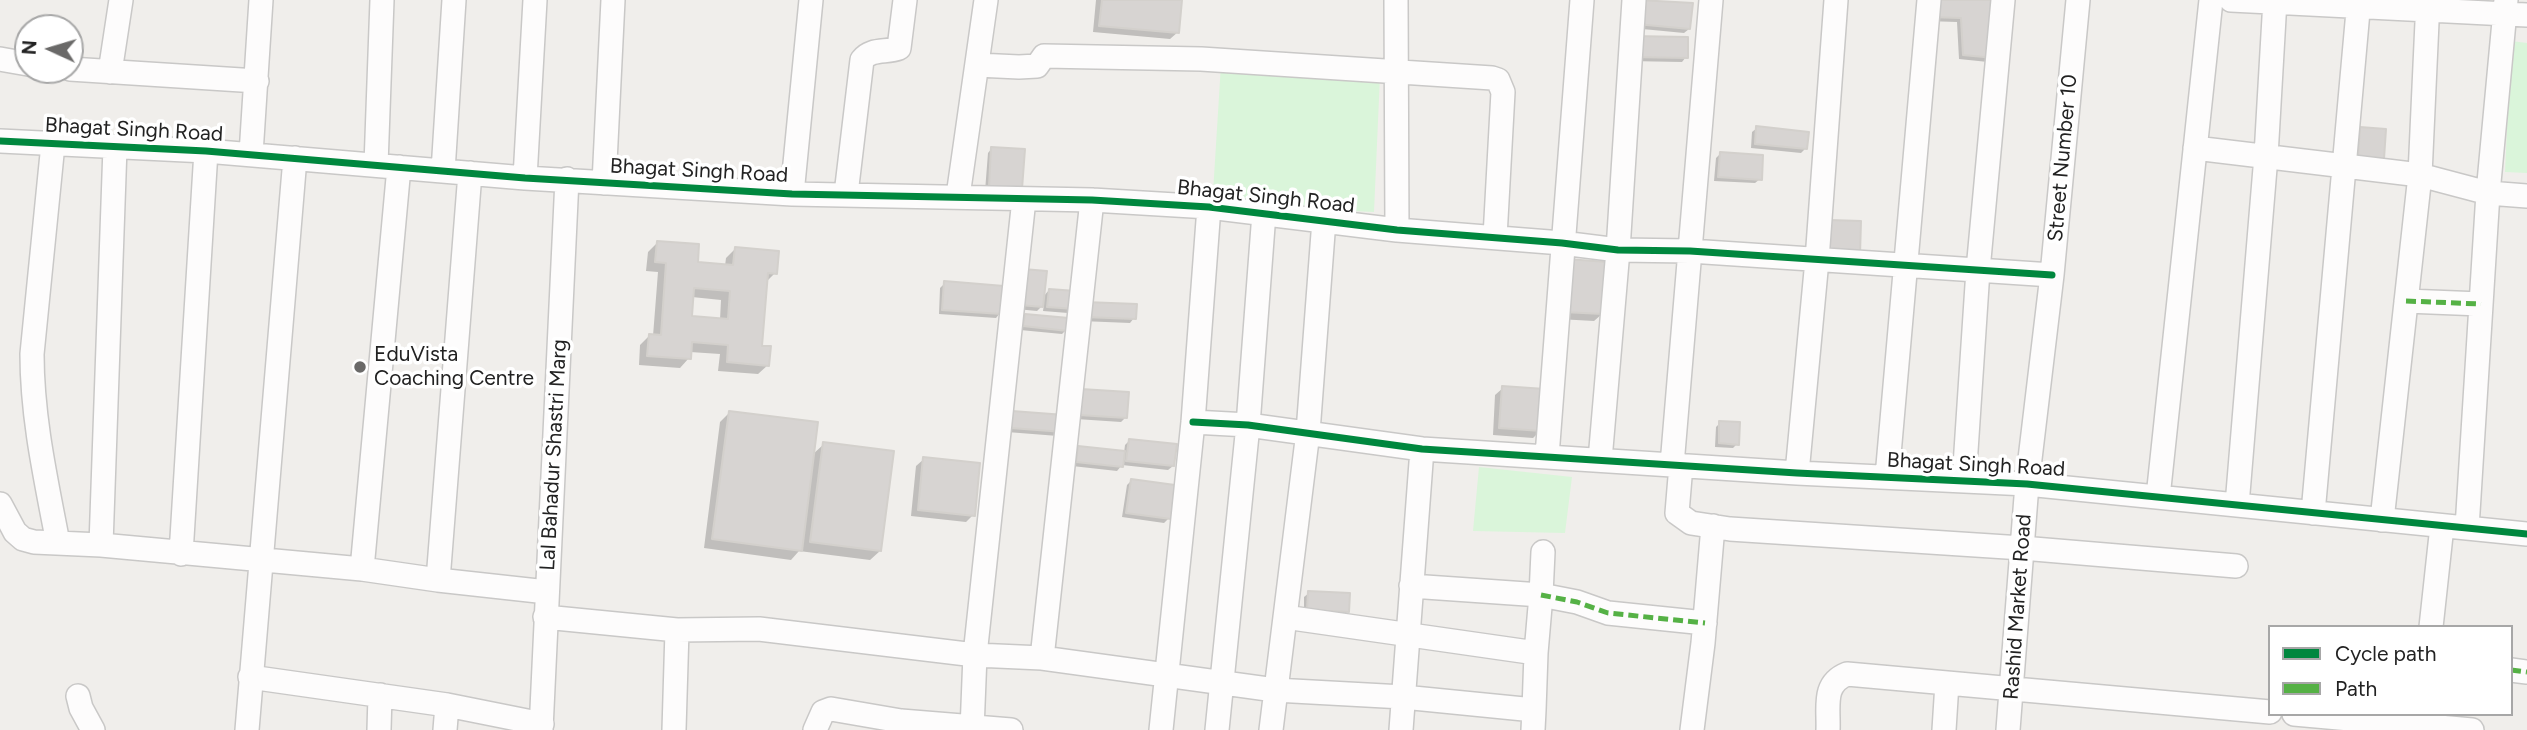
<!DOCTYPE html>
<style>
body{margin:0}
#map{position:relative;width:2527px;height:730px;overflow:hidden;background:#f0eeeb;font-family:Figtree,sans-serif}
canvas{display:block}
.legend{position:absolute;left:2268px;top:625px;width:245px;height:91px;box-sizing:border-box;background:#fff;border:2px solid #a7a7a7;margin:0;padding:9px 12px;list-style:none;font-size:21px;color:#222}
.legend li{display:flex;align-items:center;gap:14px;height:35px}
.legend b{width:35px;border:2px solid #a7a7a7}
.north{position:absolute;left:14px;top:14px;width:70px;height:70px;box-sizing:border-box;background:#fff;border:2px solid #a7a7a7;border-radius:50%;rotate:274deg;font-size:19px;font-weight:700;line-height:28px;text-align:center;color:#222}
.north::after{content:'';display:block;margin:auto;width:24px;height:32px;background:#6a6968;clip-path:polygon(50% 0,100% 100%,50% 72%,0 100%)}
</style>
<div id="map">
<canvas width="2527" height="730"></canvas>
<ul class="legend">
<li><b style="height:9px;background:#00873e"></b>Cycle path</li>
<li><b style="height:9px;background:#55b145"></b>Path</li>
</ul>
<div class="north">N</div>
</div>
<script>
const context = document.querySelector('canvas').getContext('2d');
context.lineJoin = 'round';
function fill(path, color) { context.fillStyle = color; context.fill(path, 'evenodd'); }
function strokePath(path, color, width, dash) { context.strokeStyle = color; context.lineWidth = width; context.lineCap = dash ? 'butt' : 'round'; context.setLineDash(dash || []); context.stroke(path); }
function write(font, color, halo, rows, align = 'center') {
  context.font = font + ' Figtree,sans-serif'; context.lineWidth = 7; context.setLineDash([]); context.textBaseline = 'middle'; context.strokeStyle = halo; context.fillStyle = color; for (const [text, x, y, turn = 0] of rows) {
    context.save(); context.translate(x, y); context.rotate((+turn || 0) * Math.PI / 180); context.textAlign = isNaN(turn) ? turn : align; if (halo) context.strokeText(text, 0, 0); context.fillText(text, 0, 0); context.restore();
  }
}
const park = new Path2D(`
 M2511,41L2527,43V173L2505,172Z
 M1221,64L1380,76L1374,212L1289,208L1213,193Z
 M1479,467L1572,477L1565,533L1473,531Z`);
const shadow = new Path2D(`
 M1096,0H1181L1178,32L1170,39L1093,32Z
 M1643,0L1691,4L1689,29L1684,33L1632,28Z
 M1928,0H1995L1988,62L1959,59L1957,22L1926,21Z
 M1628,42L1686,57L1682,62L1628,61Z
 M1757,128L1805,149L1801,153L1751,148L1752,132Z
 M2361,129L2382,158L2378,163L2355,161L2356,134Z
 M992,148L1021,188L985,191L988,153Z
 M1721,153L1760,179L1755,183L1714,181L1716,158Z
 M658,242L696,264L725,266L726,258L735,249L775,273L765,283L760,347L768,365L758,374L718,371L720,354L690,352L689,358L680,368L639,365L640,345L650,335L653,336L658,272L646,271L648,252ZM692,297L721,300L720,320L690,318Z
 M1568,261L1602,314L1594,321L1558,319Z
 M1019,275L1043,297L1049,290L1074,292L1068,313L1043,311L1044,304L1037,311L1016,309Z
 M945,283L1000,313L996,318L939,314L940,288Z
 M1081,308L1134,318L1130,323L1081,321Z
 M1025,316L1066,330L1062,334L1020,330L1021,320Z
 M1503,388L1540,431L1533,438L1493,435L1495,395Z
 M1082,391L1126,417L1121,422L1076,419Z
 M729,413L812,455L824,444L880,551L870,560L799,551L791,560L704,548L720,422Z
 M1063,416L1058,436L1007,432L1008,417Z
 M1720,423L1737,444L1733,448L1715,447L1716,427Z
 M1129,441L1173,466L1168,470L1122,465L1117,471L1072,466L1074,452L1079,448L1124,453L1125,445Z
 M924,459L973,515L966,522L911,516L916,466Z
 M1131,481L1169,518L1164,523L1122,517L1127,485Z
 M1309,593L1348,611L1343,616L1304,614V597Z`);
const building = new Path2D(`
 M1102,0H1182L1179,33L1099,26Z
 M1639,0L1693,3L1690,29L1636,24Z
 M1931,0H1997L1995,58L1963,55L1961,18L1930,17Z
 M1632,36L1688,37V58L1632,57Z
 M1756,126L1809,132L1807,149L1755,144Z
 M2360,127L2386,129L2384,159L2358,157Z
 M991,147L1025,149L1022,189L989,187Z
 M1720,152L1763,155L1762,180L1718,177Z
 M1829,220L1861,221L1860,255H1828Z
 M657,241L699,244L698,262L733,265L735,247L779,251L777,274L768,273L762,346H771L769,366L727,362L728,345L692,342L691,359L647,356L649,334L661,335L666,263L655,262ZM694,288L730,291L728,319L692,316Z
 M1567,259L1607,262L1603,314L1564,312Z
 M1023,269L1047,271L1043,307L1020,305Z
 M944,281L1004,286L1002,314L942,310Z
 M1049,289L1076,291L1075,309L1047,307Z
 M1085,302L1137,304L1136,319L1085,317Z
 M1025,314L1069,318L1068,331L1023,326Z
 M1502,386L1545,389L1542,431L1499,428Z
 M1081,389L1129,392L1127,418L1079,415Z
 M729,411L818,422L802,551L712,539Z
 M1012,411L1065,415L1064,432L1011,428Z
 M1719,421L1740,422L1739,445L1719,443Z
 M1129,439L1177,444L1174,466L1126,461Z
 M823,442L894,451L881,551L810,542Z
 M1078,446L1125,451L1123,467L1076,462Z
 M923,457L980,463L975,516L918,510Z
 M1131,479L1175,485L1171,519L1126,513Z
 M1308,591L1350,593L1349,612L1307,610Z`);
const minor = new Path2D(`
 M1396,0L1397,230
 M2231,0L2527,15
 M0,59L28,64
 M977,65L1019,67L1037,66L1044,56L1201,59L1492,78L1498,80L1503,92L1495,237
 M70,69L257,81
 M110,72L121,0
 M0,141L206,151L525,178L792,194L1092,200L1209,207L1397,230L1562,243L1618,250L1690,251L2052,275
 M53,144L32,354C32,418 46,480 58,543
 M2195,148L2420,175L2488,193L2527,196
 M251,154L261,0
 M376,165L382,0
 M443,171L454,0
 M525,178L535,0
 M604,183L613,0
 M792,194L811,0
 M846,194L862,60C871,48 886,53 899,48L905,0
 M958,196L986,0
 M2406,301L2481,304
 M1193,422L1248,425L1422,449L1797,473L2027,484L2527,534
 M1547,456L1582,0
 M1600,460L1618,250L1634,0
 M1672,465L1711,0
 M1681,465L1677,513L1691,523L1730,529L2022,548L2236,566
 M1797,473L1817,260L1836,0
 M1887,477L1929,0
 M1964,481L1978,270L2003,0
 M2158,497L2211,0
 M0,504L15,532L23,539L34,542L101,545L362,569L438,580L547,592
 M2237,505L2266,156L2275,0
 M2313,513L2359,0
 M2382,520L2420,175L2428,0
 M2467,528L2488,193L2506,0
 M101,545L115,147
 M1543,552L1541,595L1577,602L1608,613L1705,623
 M181,554L206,151
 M362,569L399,167
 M438,580L470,173
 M1411,586L1541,595L1536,653
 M545,617L677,630L759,629L975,655L1042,658L1275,690L1403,697L1534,710L1533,730
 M1285,617L1536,653L1534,710
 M2431,627L2442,526
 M1042,658L1092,200
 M2511,670L2527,672
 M250,677L447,705L542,724
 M78,696L81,708L93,730
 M2294,714L2472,730
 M247,730L295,158
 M379,730L380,695
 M445,730L447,705
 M541,730L567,179
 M674,730L677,630
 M815,730L823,712L831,709L901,721L1011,730
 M972,730L975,655L1024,199
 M1161,730L1193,422L1209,207
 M1217,730L1248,425L1264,213
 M1271,730L1308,432L1324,220
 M1401,730L1422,449
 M1692,730L1703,643L1713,526
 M1828,730C1829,707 1822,684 1847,674L2270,712
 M1944,730L1947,683
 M2008,730L2027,484L2052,275L2078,0`);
const quiet = new Path2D(`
 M2406,301L2481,304
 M1541,595L1577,602L1608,613L1705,623
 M2511,670L2527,672`);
const cycleway = new Path2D(`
 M0,141L206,151L525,178L792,194L1092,200L1209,207L1397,230L1562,243L1618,250L1690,251L2052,275
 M1193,422L1248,425L1422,449L1797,473L2027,484L2527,534`);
const markers = [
 [360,367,7,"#6a6968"]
];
const streetNames = [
 ["Bhagat Singh Road",134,130,3],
 ["Street Number 10",2063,158,-85],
 ["Bhagat Singh Road",699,171,3],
 ["Bhagat Singh Road",1266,197,6],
 ["Lal Bahadur Shastri Marg",554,455,-87],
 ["Bhagat Singh Road",1976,465,3],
 ["Rashid Market Road",2018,607,-86]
];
const poiNames = [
 ["EduVista",374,355],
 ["Coaching Centre",374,379]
];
fill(park, '#daf5da');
fill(shadow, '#0003');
fill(building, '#d7d4d2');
strokePath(building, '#d3d0cc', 2);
strokePath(minor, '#c9c8c7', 26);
strokePath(minor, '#fdfcfc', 23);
strokePath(quiet, '#55b145', 5, [10, 5]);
strokePath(cycleway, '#00873e', 7);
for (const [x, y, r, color] of markers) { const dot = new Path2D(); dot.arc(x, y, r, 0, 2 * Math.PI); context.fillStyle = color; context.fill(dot); strokePath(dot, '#fff', 2.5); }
write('21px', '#222', '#fff', streetNames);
write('21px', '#222', '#fff', poiNames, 'left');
</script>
